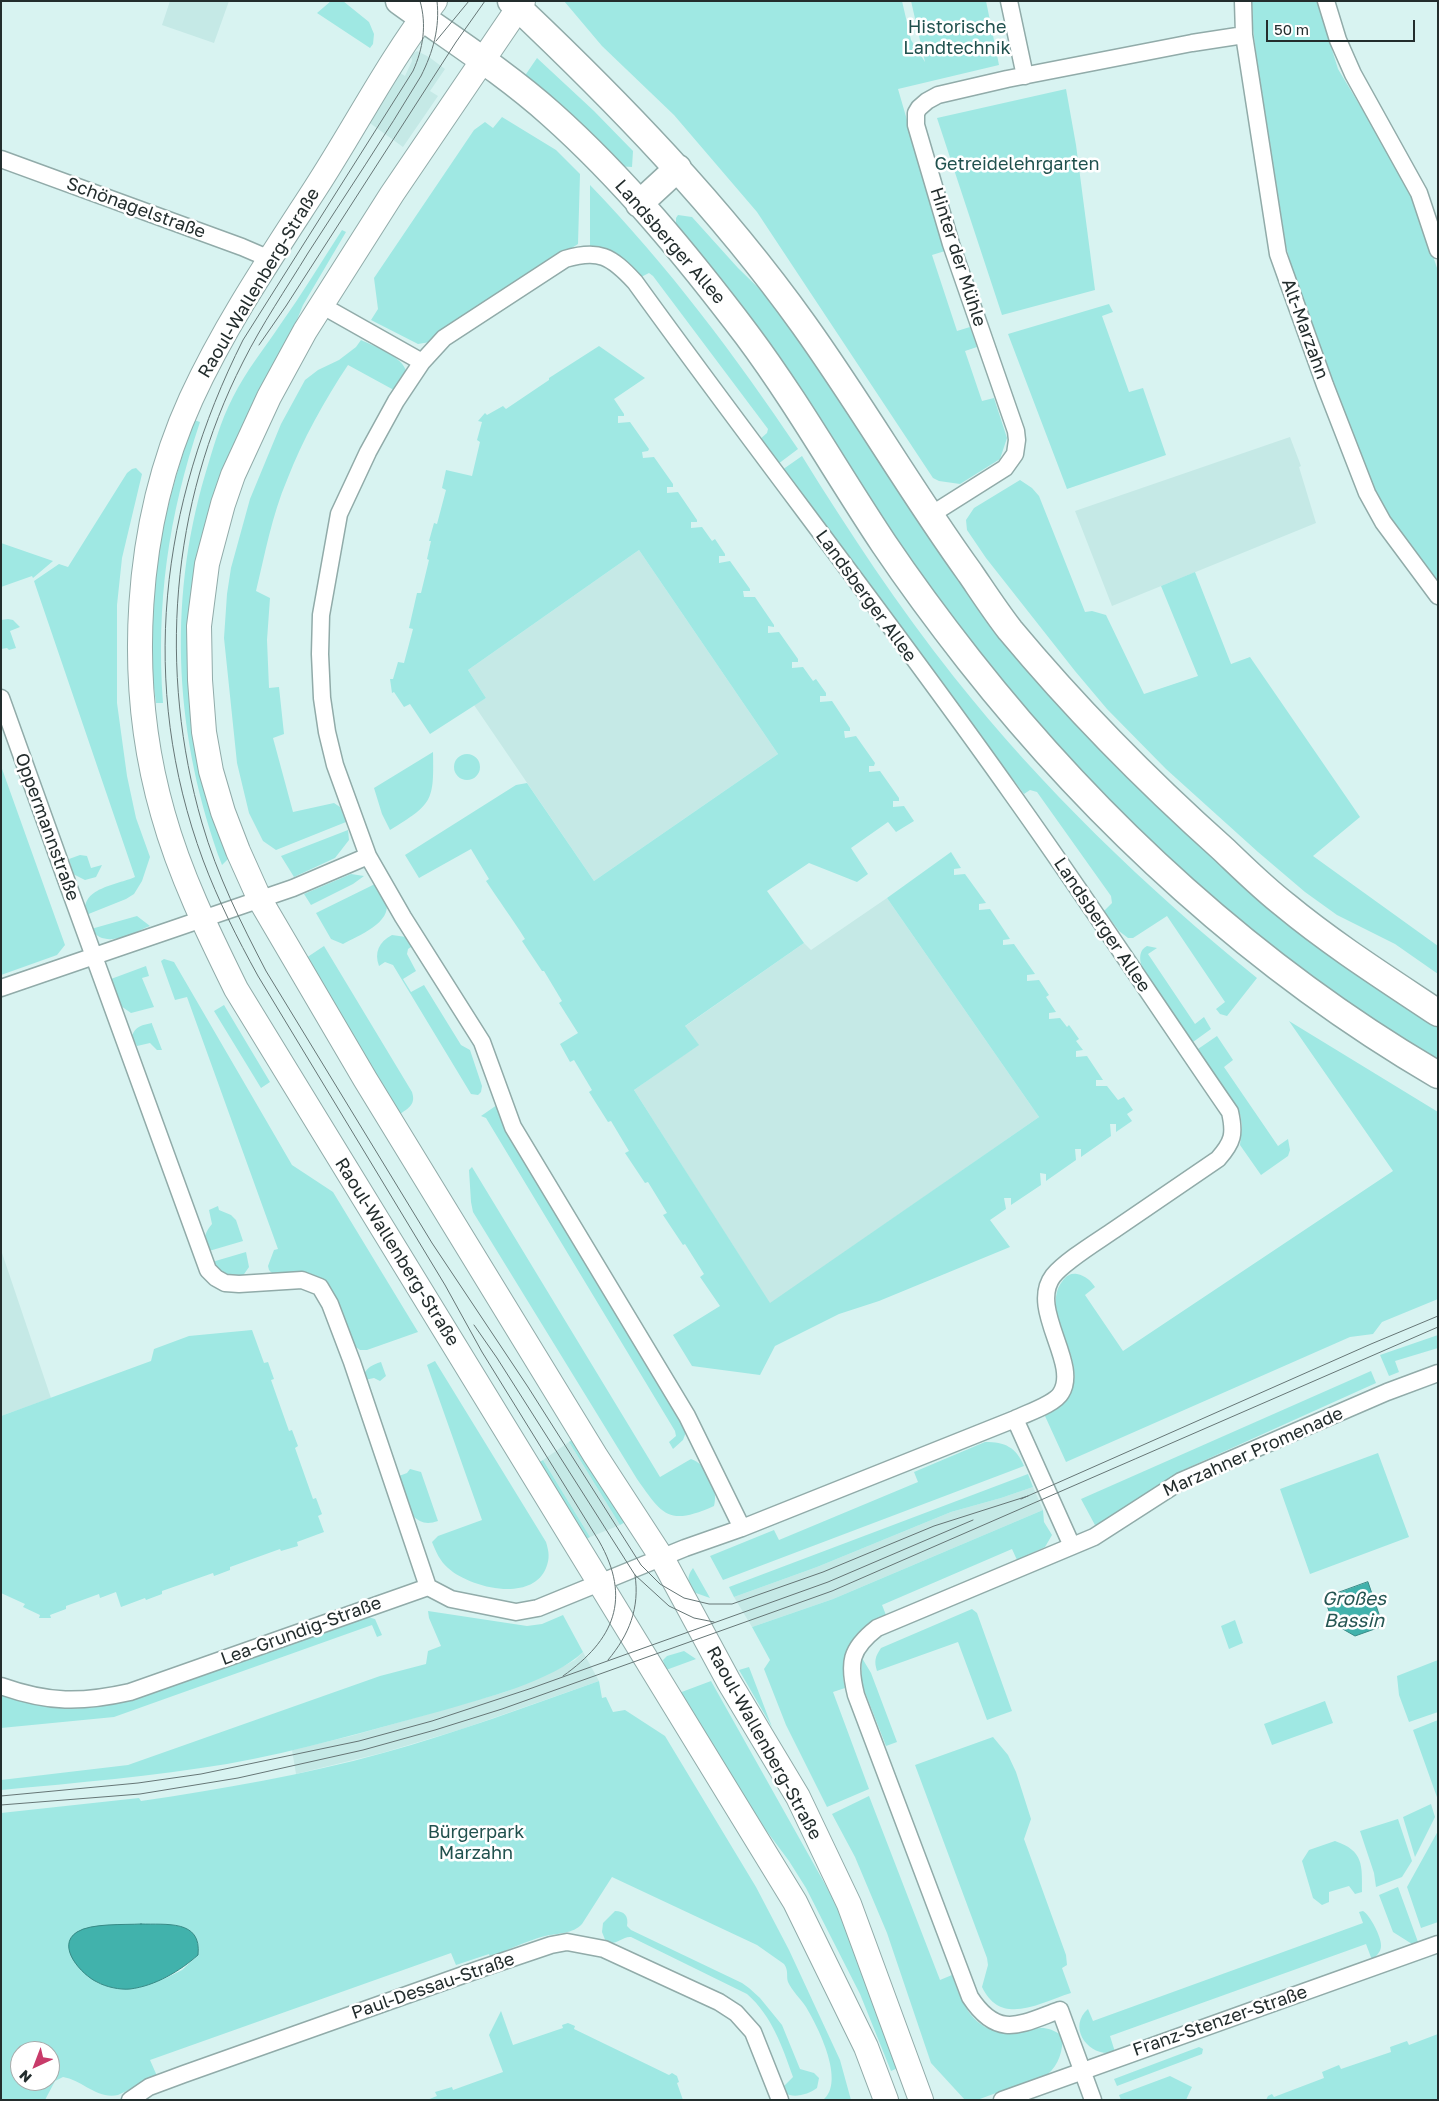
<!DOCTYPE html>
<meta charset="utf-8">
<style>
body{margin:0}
#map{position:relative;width:1439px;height:2101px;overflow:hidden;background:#d8f3f1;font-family:"Golos Text",sans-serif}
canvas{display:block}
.frame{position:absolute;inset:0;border:2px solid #232d2d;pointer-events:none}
.north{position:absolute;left:10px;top:2041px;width:50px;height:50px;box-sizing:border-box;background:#fff;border:1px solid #a7abab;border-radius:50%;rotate:223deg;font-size:14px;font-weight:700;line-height:20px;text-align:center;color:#232d2d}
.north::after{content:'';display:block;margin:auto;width:18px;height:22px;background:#c83b6a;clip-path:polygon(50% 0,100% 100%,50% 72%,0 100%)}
.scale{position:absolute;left:1266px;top:20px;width:149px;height:22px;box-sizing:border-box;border:2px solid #232d2d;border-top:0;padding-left:6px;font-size:15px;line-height:18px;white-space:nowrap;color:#232d2d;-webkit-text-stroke:4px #fff;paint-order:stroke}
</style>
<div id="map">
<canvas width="1439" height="2101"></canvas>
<div class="frame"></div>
<div class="north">N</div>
<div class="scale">50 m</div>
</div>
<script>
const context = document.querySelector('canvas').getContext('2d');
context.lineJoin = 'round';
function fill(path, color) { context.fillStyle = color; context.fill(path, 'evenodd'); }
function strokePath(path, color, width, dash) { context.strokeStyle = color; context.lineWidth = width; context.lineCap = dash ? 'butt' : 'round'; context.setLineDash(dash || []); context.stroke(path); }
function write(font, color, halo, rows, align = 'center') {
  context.font = font + ' "Golos Text",sans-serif'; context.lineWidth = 5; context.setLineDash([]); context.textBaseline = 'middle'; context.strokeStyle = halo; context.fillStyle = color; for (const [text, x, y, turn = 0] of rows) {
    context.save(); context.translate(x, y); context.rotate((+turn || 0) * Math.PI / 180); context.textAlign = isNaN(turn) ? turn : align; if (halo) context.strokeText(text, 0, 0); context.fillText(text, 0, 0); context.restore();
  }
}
const built = new Path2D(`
 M170,1H229L214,43L162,25Z
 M417,51L429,57L445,69L430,91L438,96L403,147L367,121L397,71L405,76L412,61L411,55Z
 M1290,437L1301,466L1299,467L1316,523L1112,606L1075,511Z
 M639,550L778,754L594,881L474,705L486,698L468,670Z
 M887,898L1039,1117L770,1304L634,1090L698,1045L684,1027L804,943L811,950Z
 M1,1250L51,1398L1,1416Z
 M569,1442L620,1525L590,1537L543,1460Z
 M1033,1487L1043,1510L833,1599L752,1627L734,1597L817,1567L951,1512L1001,1498Z
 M583,1652L599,1681L462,1729L382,1753L296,1774L292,1750L351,1736L505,1692L560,1668L575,1660Z`);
const green = new Path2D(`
 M331,1H343L369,22L374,34L373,44L370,48L317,13Z
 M564,1H902L911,40L925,62L911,1H986L999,65L898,89L945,251L932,255L957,331L970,327L977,347L965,351L982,401L994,398L1007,438L1000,459L960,484L939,481L933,478L757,212L674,115L602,46Z
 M1252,1H1317L1338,69L1404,179L1418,211L1438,271V583L1390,518L1375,490L1331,377L1291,265L1286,246L1257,60L1253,29Z
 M537,58L594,111L633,151L632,167L616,166L524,77Z
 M1066,89L1076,145L1095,290L1002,315L937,118Z
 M502,117L556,150L580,174L578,244L472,312L430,342L418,344L371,320L378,309L374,278L474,130L485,122L493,128Z
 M590,185C668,266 735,355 798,449L778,464L759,440L767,433L768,429L653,276L649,273L639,278C625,264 611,246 590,246Z
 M678,215L692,217L738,268L775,304L862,433L908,507L966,591L1010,647L1117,768L1192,838L1347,967L1438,1028V1065L1272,950L1135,828L993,678L676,233V218Z
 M342,230L346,232L303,305L292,332L239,433L225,466L195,569L229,858L222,865C175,739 167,604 205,475C213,449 220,422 233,397C246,371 264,349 280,325C302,294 322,261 342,230Z
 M1109,304L1113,312L1102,316L1129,392L1143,388L1166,455L1067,489L1008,334Z
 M361,340C373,346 410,359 406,376C405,380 400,386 398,390L392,389L348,365C324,401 303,439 287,480C272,515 265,554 256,591L270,598L267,640L269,688L279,687L284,734L273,738L293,812L334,803L340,807L346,822L276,850L263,841L249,813L237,763L224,638L227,594L231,568L250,499L281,424L305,380L318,370L339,360L356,347Z
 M599,346L645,378L614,399L624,414V416H618V423L630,422L649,449L648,451L642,452L643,458L654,457L673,484V487H667V493L678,492L697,520V522H691V528L702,527L712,541L715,539L725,554V556H719V563L730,561L750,589V591H743L744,597H755L774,625V627L768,626V633L779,632L798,659V662H792V668L803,667L813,681L816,679L826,693V696H820V702L832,701L850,728V731H844L845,738L856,736L875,763L874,766H869V772L880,771L899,798V801H893V807L904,806L914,821L896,832L888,822L851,848L868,874L857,882L809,863L767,891L804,943L685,1026L699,1045L634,1090L770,1303L1039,1117L887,898L951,852L961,868L954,869V875L965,874L986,903L979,904V910L990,909L1010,939L1003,940V945L1014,944L1035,974L1027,975V981L1039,980L1049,995L1046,997L1056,1012L1049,1013V1019L1060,1018L1067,1027L1069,1025L1079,1039L1076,1041L1083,1050L1076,1051V1057L1087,1056L1103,1080H1096V1086H1107L1118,1100L1124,1097L1133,1110L1127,1114L1132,1121L1116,1132V1124H1110L1111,1136L1081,1157V1149H1075L1076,1160L1046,1181V1174L1040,1173L1041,1185L1011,1205V1198H1004L1006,1209L990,1220L1010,1247L879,1301L839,1314L775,1346L760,1375L692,1366L673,1335L720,1306L700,1277L704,1274L685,1244L683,1245L663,1215L667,1213L648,1182L645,1183L625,1153L629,1151L611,1121L608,1122L589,1092L592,1090L574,1060L570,1062L560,1044L578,1033L559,1003L562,1001L544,971H542L522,941L525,939C512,918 499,901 486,881L489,879L471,849L419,878L405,855L516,785L527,783L594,881L778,754L639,550L468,670L486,698L430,734L410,704L404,707L394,692L392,693L390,679H393L398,662L404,663L413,629L409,628L417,593H421L429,560L427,559L431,541H429L434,523L437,524L446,490L442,488L446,470L472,476L480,442L477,440L482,422L478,421L485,413L487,415L503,406L506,409L549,380V378Z
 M194,420L200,422C168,517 156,603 163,703H156C154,686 151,668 151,651C148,572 169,493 194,420Z
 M802,456C849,532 898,606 954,677C1043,789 1146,888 1257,978L1227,1016L1220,1014L1216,1009L1225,1002L1167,916L1133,938H1128L1119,931L1104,911L1112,903L1111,896L1037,792L1030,790L1024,794L782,470Z
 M136,468L142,474L122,558L117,605V703L127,776L136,818L150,857L142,881L134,894L126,899L86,915C79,888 117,885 135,877L34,581L59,564L68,567L127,473L132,469Z
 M1020,480L1032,488L1039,496L1085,612L1092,611L1106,615L1144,694L1198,676L1161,586L1195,572L1231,664L1250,657L1360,817L1313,856L1438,946V974L1395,944L1337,915L1305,892L1258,852L1166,769L1107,709L1075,671L986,558L967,530L966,520L974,508Z
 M1,543L53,561L33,578L32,576L1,587Z
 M8,619L13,620L20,627L10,631L16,648L9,650L7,648L1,649V620Z
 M433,752C434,801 433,804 390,830L382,814L374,788Z
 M454 767a13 13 0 1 1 26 0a13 13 0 1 1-26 0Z
 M1,766L65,945L57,955L1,975Z
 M348,830L349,840L335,858L294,877L281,856Z
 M80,855L87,856L91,868L102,865L96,877L85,880L73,874L69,859Z
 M351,874L364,876L353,884L311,905L304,894Z
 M375,884C379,889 385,896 386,901C393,923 357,936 343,944L331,939L316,913Z
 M137,916L150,926C132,933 105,950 91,929Z
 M392,935L406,937L414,945L408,949L407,954L416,971L403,979L411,992L424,985L461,1045L470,1050L482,1086L481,1092L478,1095L471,1094L393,965L385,962L379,966C374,952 379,942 392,935Z
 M324,946L412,1092C416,1104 409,1108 400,1114L306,958Z
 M1147,946L1157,948L1148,954L1195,1024L1204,1017L1211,1029L1193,1042L1142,967C1139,959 1139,950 1147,946Z
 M164,959L174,962L292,1165L333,1192L418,1332L367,1350H360L353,1345C347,1328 340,1301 330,1287C314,1265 280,1285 269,1270L268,1266L274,1250L278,1249L187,997L175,1000L161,961Z
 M146,966L149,976L142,978L154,1007L131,1013L121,1006L111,979Z
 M224,1005L270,1082L261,1088L214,1011Z
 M1289,1021L1438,1112V1299L1382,1322L1373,1334L1350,1337L1066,1462L1045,1416C1058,1408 1070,1398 1074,1382C1080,1352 1039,1307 1064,1279C1067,1275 1072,1273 1077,1274C1086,1276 1090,1280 1095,1287L1085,1295L1123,1351L1393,1171Z
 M152,1023V1024L162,1050H157L150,1043L137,1046L132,1036C135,1026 143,1025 152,1023Z
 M1217,1036L1233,1060L1224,1067L1278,1146L1288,1139L1290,1150L1288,1156L1261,1175L1240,1145L1242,1125L1240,1114L1198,1049Z
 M497,1105L509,1137L681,1421L686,1432L683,1440L673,1449L669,1442L676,1436L675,1431L486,1118L481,1116Z
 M472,1167L660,1477L691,1459C707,1464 719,1490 714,1506C669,1526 663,1516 637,1479L473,1212L471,1202L469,1170Z
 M218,1206L219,1210L231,1215L236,1220L243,1241L209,1251C204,1239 203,1235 212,1224L209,1210Z
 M246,1252L249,1267L242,1277C228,1276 219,1275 212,1262Z
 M252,1330L264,1363L268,1362L274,1379L271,1380L289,1431L292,1430L298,1446L295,1448L313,1499L316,1498L322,1514L318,1516L324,1532L297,1542L298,1546L281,1551L280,1549L230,1567V1570L214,1576L213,1573L162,1591V1594L146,1600L145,1598L121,1607L116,1592L100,1598L99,1594L66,1606V1609L50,1615L51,1618H39L40,1615L23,1607L25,1604L1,1593V1416L151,1361L154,1349L189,1336Z
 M1438,1335V1348L1395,1361L1399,1372L1389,1376L1380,1355Z
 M435,1361L546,1542C549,1552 550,1558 546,1568C532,1603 470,1588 448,1568C440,1561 436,1552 432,1542L438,1536L482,1520L427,1365Z
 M381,1362L386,1376L380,1381L374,1378L365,1380L363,1376C367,1367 372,1365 381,1362Z
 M1371,1371L1376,1383L1183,1470L1096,1527L1081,1499Z
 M573,1439L627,1521L620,1525L569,1442Z
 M985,1442C1005,1442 1016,1447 1024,1466L723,1580L710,1556L774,1530L779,1540L918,1482L914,1472Z
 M1378,1453L1409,1537L1310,1574L1280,1489Z
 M543,1460L590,1537L583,1541L538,1463Z
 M410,1469L421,1472L438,1521C427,1525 420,1523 412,1515L399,1476L407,1473Z
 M1028,1474L1033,1487L1001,1498L951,1512L817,1567L734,1597L729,1587Z
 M1043,1510L1044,1522L1052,1535L1045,1547L1017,1560L1012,1549L882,1605L886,1615C854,1626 837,1655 845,1688L833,1692L869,1789L827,1807L786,1725L764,1669L770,1660L752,1627L833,1599Z
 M693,1568L710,1598L693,1592C688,1582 686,1577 693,1568Z
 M972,1609L977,1613L1012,1711L987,1720L958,1642L877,1671C874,1661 875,1657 881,1648Z
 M428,1611L527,1626L542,1624L563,1615L583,1652C553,1681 482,1699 441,1711C370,1730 300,1751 227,1764C153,1776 77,1783 1,1790V1780L128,1765L380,1676L426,1664L428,1651L441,1646L429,1618Z
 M364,1616L375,1619L382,1635L377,1637L372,1625L114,1717L1,1728V1695C34,1706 67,1712 102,1706Z
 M1235,1620L1243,1643L1229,1649L1221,1626Z
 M684,1651L696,1659L666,1670L663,1660L667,1656Z
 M862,1658L871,1673L897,1742L886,1746L861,1682Z
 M1438,1660V1712L1409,1722L1399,1695L1397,1676Z
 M749,1667L772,1727L739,1670Z
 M599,1681L602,1698L606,1697L613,1712L625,1710L665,1736L756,1887L789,1950L840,2060L851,2100H823C846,2082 818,2027 806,2007C801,1999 792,1991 788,1982C786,1976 789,1971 784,1964L757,1945L612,1877L582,1924C573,1934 558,1933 545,1936C526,1941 508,1950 490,1957L489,1954L456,1965L451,1953L150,2060L157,2076L118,2095C98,2100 82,2080 63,2077L55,2081L45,2100H1V1813L139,1798L141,1801C222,1789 304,1775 383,1753C456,1733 528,1706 599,1681ZM198,1955L182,1970L166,1978L116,1988L98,1983L87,1976ZM20,2051H50V2081H20Z
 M711,1681L839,1909L898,2068L891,2071L860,1994L806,1888L789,1861L748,1806L679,1693Z
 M1325,1701L1333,1723L1272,1745L1264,1724Z
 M1438,1720V1800L1413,1730Z
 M993,1737L1008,1755L1016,1772L1031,1819L1024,1839L1066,1955L1067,1965L1062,1968L1071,1993C1039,2003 1001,2027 982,1987L988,1965L987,1958L915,1765Z
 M869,1796L940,1980L952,1975C961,2000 970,2026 999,2032C1006,2033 1015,2034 1022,2032C1037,2027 1048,2025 1062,2036C1064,2049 1058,2066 1048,2074L977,2100H965L931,2063L887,1933L855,1857L832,1814Z
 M1431,1804L1435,1817L1415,1857L1403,1817Z
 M1398,1819L1412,1861L1402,1877L1376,1887L1374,1873L1360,1831Z
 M1438,1831V1922L1421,1928L1407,1887Z
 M1335,1841C1364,1851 1362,1865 1362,1892L1355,1894L1349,1886L1329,1892V1902L1322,1905L1313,1898L1302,1861L1309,1850Z
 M1398,1887L1418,1942L1412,1944L1393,1932L1379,1895Z
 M615,1911C624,1911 629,1916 627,1926L631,1930L742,1983L749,1988L760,1998L782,2025L800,2069L814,2073L819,2078L817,2088C809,2094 794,2099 785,2093L784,2086L793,2077C782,2046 772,2016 747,1994L631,1937C622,1936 617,1946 606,1942L602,1932L603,1923Z
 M1363,1911C1370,1915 1382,1938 1381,1946C1381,1952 1376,1956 1372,1960L1366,1944L1110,2036L1115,2052C1090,2059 1066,2028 1088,2009L1093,2021L1363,1923L1359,1912Z
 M501,2011L513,2045L563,2028L562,2025L568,2023L575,2026L574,2029L669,2075L672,2073L677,2076L679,2082L677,2083L683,2100H427L437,2096L435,2092L452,2087L453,2090L503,2072L489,2035Z
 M1438,2034V2100H1266L1268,2096L1272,2094L1274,2097L1324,2078L1322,2072L1339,2065L1341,2069L1391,2052L1390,2047L1407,2041L1409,2045Z
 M1199,2047L1203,2049L1202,2054L1117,2086L1114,2079Z
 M1170,2076L1192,2087L1186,2100H1121L1119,2095Z`);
const water = new Path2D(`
 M1368,1582L1383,1626L1355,1636L1334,1624L1324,1598Z
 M141,1924C166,1925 202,1919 198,1955C180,1971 155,1986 130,1989C120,1990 106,1987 97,1982C82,1975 55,1946 77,1932C91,1923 124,1925 141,1924Z`);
const minor = new Path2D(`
 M1009,1L1025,76
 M1243,1L1244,35L1278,254L1325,385L1367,493L1383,522L1438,596
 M1326,1L1338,40L1353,74L1419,193L1438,250
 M1,159L242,247L270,259
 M321,305L422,362
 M929,516L1005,468L1015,454L1017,440L1016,431L951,244L916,125V113L919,108L927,101L938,95L1007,79L1192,43L1244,35
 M1,698C69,889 138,1079 208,1270L216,1278L225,1283L239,1284L302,1280L320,1287L330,1304L352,1362L428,1587
 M1,988L293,888L368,856
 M1015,1419L1072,1546
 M1,1686C49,1703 81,1703 130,1692L428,1587L451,1599L516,1612L538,1608L685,1548L742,1528L1015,1419C1027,1413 1055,1404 1061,1393C1080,1363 1028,1309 1053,1276C1065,1261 1098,1241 1114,1230C1149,1206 1183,1183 1218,1159C1233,1142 1235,1134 1230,1112C1157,1006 1087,899 1012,794C890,621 759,454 635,282C611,256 599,249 565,259L444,338L422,362L396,401L368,452L339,514L321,615L320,654L322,698L327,732L335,765L368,856L403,917L482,1042L513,1127L687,1416L742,1528
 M130,2100L149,2087L184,2074L477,1970L551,1945L567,1942L604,1949L719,2002L736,2013L753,2032L780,2100
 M1002,2100L1438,1944
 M1093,2100L1060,2010C1021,2024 998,2040 970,1997L856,1695C848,1663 850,1649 877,1628L1094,1537L1181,1481L1387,1392L1438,1373`);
const secondary = new Path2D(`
 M435,1C389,60 356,126 315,189C271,257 225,325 191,399C134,524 125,682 163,814C180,875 208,932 236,989L795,1902L866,2047L886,2100
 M523,1L392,194L305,331L269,397L233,475L223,504L207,564L199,626L200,680L204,732L211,771L223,812L238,851L260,900L365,1079L595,1455L662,1558L729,1682L798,1797L849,1904L921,2100`);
const primary = new Path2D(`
 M399,1C450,38 504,72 551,114C624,179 688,257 747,335C797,402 838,475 884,544C911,584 940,623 969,660C1098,824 1258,970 1438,1075
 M511,1C617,101 719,206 804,325C862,406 912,493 970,573C983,592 996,612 1010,630C1075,708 1147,781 1223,849C1243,868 1263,888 1285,905C1332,944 1387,979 1438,1013
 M639,204L678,168`);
const tram = new Path2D(`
 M420,1C427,25 423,49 413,71L243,340C160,505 138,684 203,860C218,900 237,938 258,976L445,1285L482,1352L599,1541C632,1599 614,1640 563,1676
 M437,1C440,28 433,52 421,76C385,136 346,194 308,253C286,289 262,324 243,362C170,505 158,671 202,823C217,875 241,923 266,971L432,1243L528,1387L641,1565L660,1584L684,1598L709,1604H732L823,1572L934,1526L1028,1496
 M436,41L469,1
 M259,345L286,306L456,42L485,1
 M474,1325L497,1358L635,1575L669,1606L694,1618L714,1622
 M1021,1499L1371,1344L1438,1316
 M608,1660C629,1635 640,1608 635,1575
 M1,1796L138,1783L201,1774L359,1741L432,1721L532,1688L828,1582L973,1520
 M1,1805L140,1794L238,1778L363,1750L435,1730L502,1709L832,1591L1438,1327`);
const parkNames = [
 ["Historische",957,27],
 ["Landtechnik",957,48],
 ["Getreidelehrgarten",1017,164],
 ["Bürgerpark",476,1832],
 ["Marzahn",476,1853]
];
const streetNames = [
 ["Schönagelstraße",136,208,20],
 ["Landsberger Allee",670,242,49],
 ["Hinter der Mühle",958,257,72],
 ["Raoul-Wallenberg-Straße",259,283,-59],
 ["Alt-Marzahn",1305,329,70],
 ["Landsberger Allee",866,596,54],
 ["Oppermannstraße",47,827,70],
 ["Landsberger Allee",1102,925,56],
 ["Raoul-Wallenberg-Straße",397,1252,58],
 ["Marzahner Promenade",1253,1452,-24],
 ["Lea-Grundig-Straße",301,1631,-20],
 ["Raoul-Wallenberg-Straße",764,1743,61],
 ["Paul-Dessau-Straße",433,1986,-19],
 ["Franz-Stenzer-Straße",1220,2021,-19]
];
const waterNames = [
 ["Großes",1354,1599],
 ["Bassin",1354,1621]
];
fill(built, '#c5e9e6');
fill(green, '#9fe8e3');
fill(water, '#41b2ac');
strokePath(water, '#388a86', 1);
strokePath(minor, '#91aba9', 19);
strokePath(secondary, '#91aba9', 26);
strokePath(primary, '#91aba9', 29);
strokePath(minor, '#fff', 16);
strokePath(secondary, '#fff', 24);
strokePath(primary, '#fff', 26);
strokePath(tram, '#667676', 1);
write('18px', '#20514e', '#fff', parkNames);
write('18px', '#232d2d', '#fff', streetNames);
write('italic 19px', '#265653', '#fff', waterNames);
</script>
